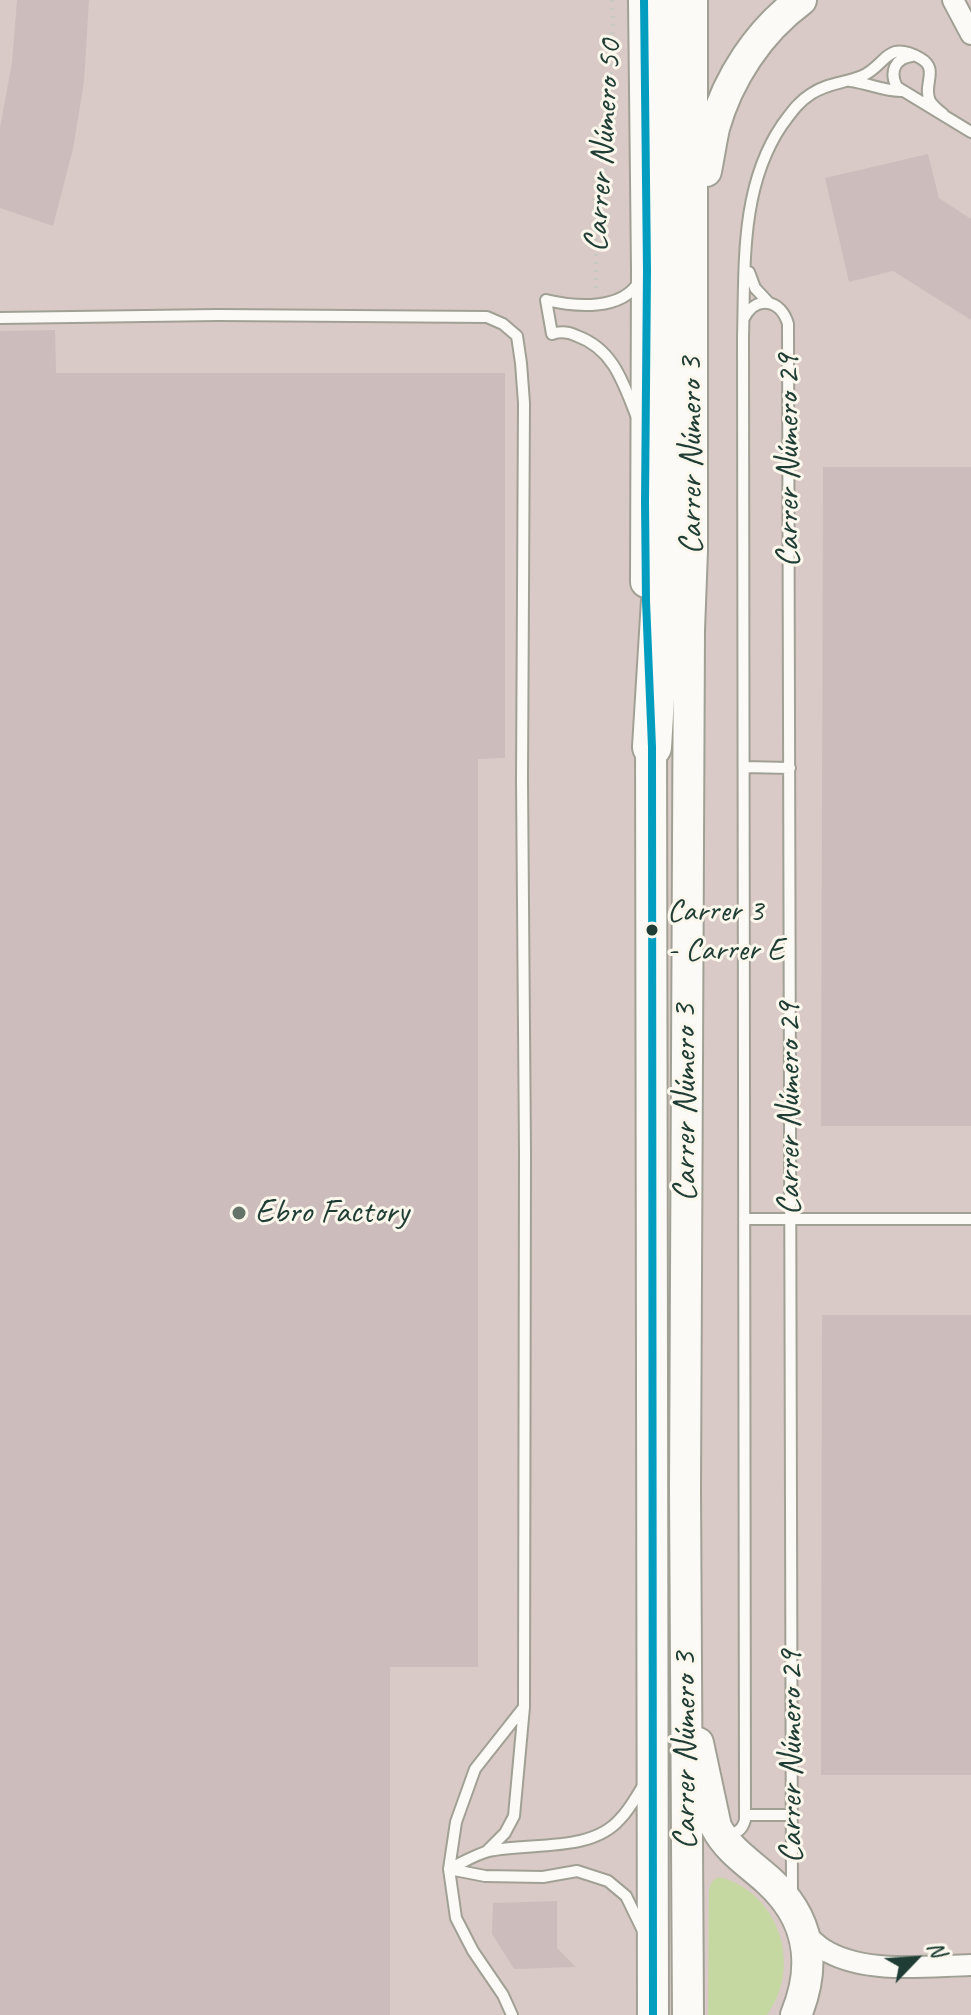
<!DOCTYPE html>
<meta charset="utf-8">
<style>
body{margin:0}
#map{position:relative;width:971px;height:2015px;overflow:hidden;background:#e4dbc9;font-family:Caveat,sans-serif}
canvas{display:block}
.north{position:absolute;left:875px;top:1919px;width:80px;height:80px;-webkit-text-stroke:6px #fbf7ec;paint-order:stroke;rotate:65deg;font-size:22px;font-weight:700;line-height:32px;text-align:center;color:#1f3d34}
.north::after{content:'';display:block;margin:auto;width:28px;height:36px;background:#1f3d34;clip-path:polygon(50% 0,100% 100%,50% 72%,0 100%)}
</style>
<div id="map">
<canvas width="971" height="2015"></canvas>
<div class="north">N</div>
</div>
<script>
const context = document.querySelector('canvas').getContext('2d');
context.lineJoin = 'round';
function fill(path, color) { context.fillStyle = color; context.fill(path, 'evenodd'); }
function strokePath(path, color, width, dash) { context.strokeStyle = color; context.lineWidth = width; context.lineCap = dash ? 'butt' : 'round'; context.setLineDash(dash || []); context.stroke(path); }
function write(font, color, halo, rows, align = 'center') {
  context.font = font + ' Caveat,sans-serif'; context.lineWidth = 6; context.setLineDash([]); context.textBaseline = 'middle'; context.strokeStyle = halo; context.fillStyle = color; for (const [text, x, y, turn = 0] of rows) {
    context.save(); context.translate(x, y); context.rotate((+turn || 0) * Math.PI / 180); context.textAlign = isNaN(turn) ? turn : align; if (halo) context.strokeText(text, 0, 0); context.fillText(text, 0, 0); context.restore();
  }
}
const industrial = new Path2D(`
 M0,0H971V2015H0Z`);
const green = new Path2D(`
 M720,1877C779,1893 803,1966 767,2015H708L709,1890C711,1883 712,1879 720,1877Z`);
const building = new Path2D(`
 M17,0H89L84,82L73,149L53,226L0,208V128L12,62Z
 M928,154L939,198L971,219V320L893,271L849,282L825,178Z
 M55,330L56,373H505V758L478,759V1667H390V2015H0V331Z
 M823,467H971V1126H821Z
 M822,1315H971V1775H821Z
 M557,1901V1948L576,1967L514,1969L492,1934L493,1903Z`);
const path = new Path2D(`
 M596,288L595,198L604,177L606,149L613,27L612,0`);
const lane = new Path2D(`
 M912,56C895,58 889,72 897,87L971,132
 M850,81C868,83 886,92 902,91
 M749,272L755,288L769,303
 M0,318L218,315L487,317L503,324L517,336L521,363L524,403L522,779L525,1152L524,1707L514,1816L505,1833L487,1851
 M744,318C756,295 781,299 788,324L792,1894
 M636,415C623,382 613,349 577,336C569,332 561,331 552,334L546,300C576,307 621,311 639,282
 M744,767L790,768
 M744,1219H971
 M745,1815H792
 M724,1833C735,1835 742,1831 745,1820L743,337C745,265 740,187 782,125C791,113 798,102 811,94C827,83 845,83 862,76C886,66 886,39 920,58C940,69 922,85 930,101C933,106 938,110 943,114
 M449,1869L485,1876L543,1877L577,1871L608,1881L626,1896L644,1933
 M449,1869C462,1863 476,1854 489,1851C529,1842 591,1853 620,1819C630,1809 637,1795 645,1783
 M512,2015L503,1995L473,1951L456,1918L449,1869L456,1822L475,1769L524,1707`);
const street = new Path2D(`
 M953,0L971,34
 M804,1933C811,1939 819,1948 828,1952C869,1974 926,1966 971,1965`);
const secondary = new Path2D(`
 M644,0L647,270L646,582
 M706,171C709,156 711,142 714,128C728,78 759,31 801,0
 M651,726L653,2015
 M698,1743L716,1827C728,1850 749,1863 768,1880C810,1918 817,1964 796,2015
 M688,2015L685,1489L689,630L692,551V0`);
const highway = new Path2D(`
 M652,747L667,502L666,0`);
const bus1 = new Path2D(`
 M644,0L647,270L645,502L646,601L652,747L653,2015`);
const markers = [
 [652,930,7,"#1f3d34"],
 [239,1213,8,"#647468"]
];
const busNames = [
 ["Carrer 3",667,912],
 ["- Carrer E",667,951]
];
const streetNames = [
 ["Carrer Número 50",604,146,-86],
 ["Carrer Número 3",692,456,-90],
 ["Carrer Número 29",789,461,-90],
 ["Carrer Número 3",686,1103,-90],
 ["Carrer Número 29",790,1109,-90],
 ["Carrer Número 3",686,1751,-90],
 ["Carrer Número 29",792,1757,-90]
];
const poiNames = [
 ["Ebro Factory",255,1213]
];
fill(industrial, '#dacac7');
fill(green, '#c5d8a2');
fill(building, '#ccbdbc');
strokePath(lane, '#a1a095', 14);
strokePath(street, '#a1a095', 24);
strokePath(secondary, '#a1a095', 34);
strokePath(highway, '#a1a095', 42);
strokePath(path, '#c9c9c4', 5, [2, 6]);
strokePath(lane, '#fbfaf7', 10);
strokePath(street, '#fbfaf7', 20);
strokePath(secondary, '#fbfaf7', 30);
strokePath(highway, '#fbfaf7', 38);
strokePath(bus1, '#039ebf', 8);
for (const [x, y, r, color] of markers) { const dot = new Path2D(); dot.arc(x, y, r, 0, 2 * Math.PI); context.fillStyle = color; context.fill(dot); strokePath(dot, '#fbf7ec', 3); }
write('32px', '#1f3d34', '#fbf7ec', busNames, 'left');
write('34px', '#1f3d34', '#fbf7ec', streetNames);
write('34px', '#1f3d34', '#fbf7ec', poiNames, 'left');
</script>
